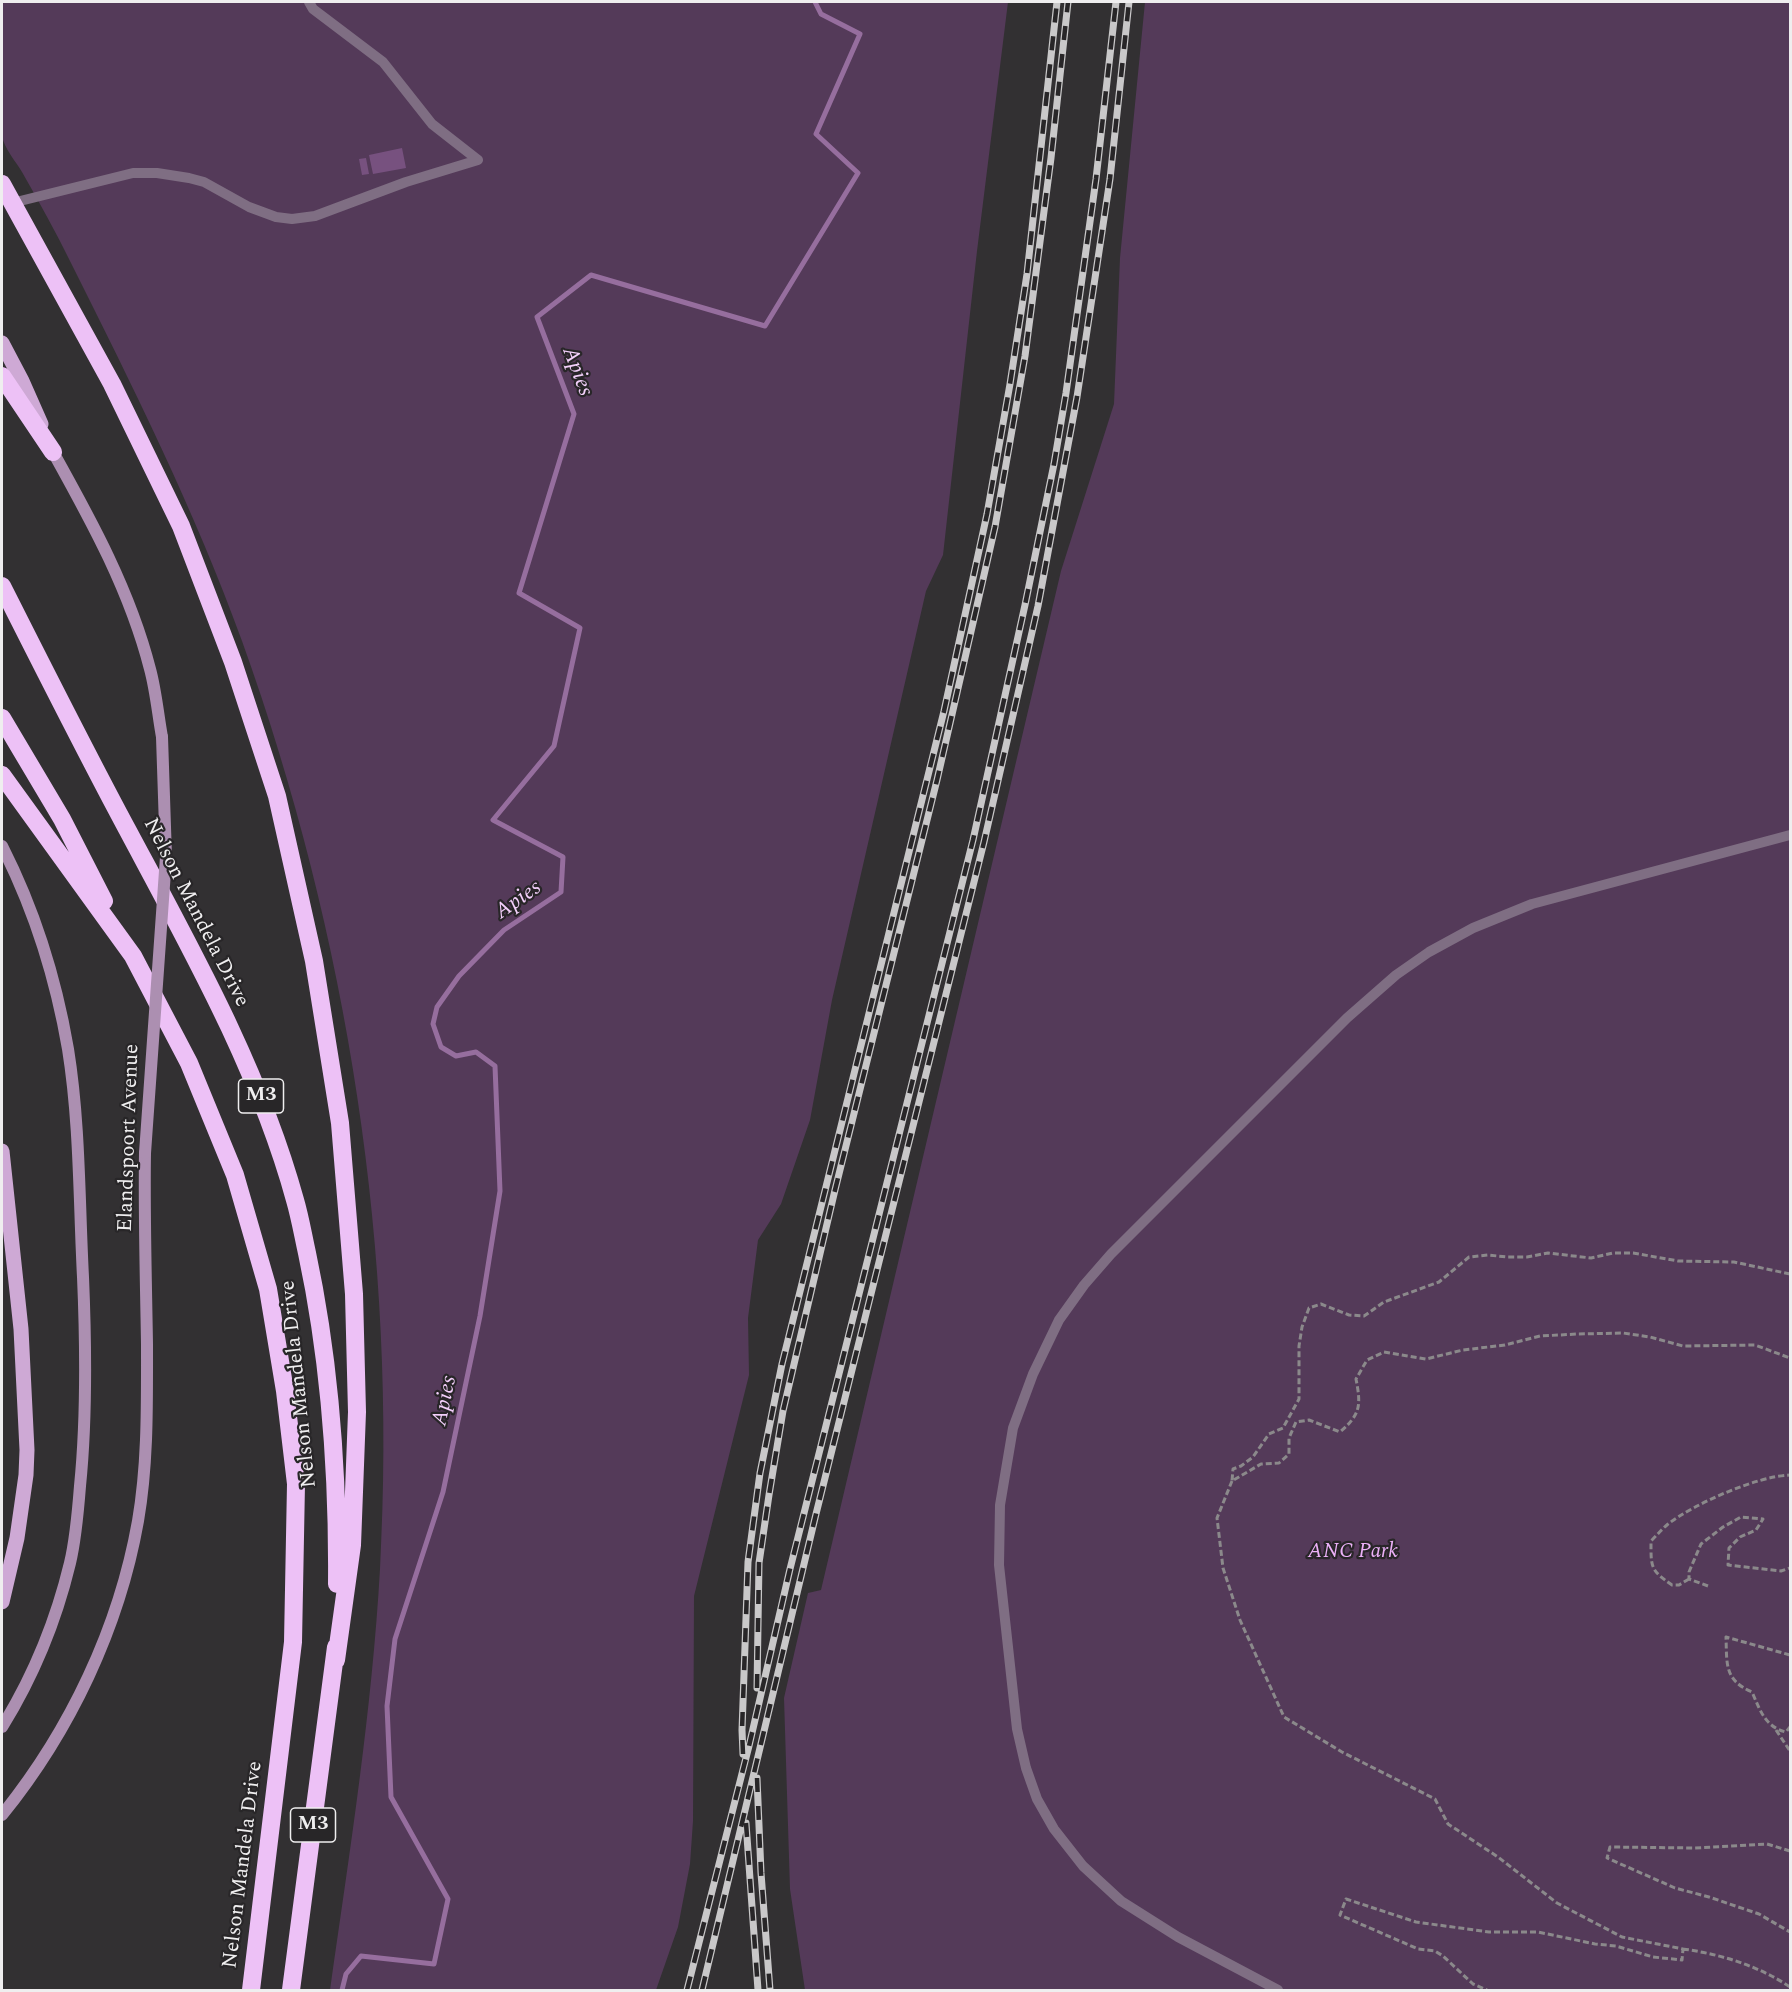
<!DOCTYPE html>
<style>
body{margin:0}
#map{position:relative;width:1792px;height:1992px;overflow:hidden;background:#323032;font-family:Spectral,serif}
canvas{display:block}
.frame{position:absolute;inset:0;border:3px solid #efeeef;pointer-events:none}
</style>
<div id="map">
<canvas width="1792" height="1992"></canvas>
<div class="frame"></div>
</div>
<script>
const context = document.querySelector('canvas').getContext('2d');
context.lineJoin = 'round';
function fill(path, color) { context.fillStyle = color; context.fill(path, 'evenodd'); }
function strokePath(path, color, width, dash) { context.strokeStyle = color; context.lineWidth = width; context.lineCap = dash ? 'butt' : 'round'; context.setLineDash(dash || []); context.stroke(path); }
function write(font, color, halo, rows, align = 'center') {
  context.font = font + ' Spectral,serif'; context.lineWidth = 4.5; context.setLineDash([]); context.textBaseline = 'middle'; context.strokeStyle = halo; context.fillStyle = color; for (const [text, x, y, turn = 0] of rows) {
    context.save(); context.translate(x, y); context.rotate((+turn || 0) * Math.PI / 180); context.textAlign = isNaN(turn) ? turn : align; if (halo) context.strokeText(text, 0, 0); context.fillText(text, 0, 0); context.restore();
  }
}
const green = new Path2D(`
 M2,2H1008L977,251L943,555L926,591L832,1000L810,1120L781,1204L758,1240L748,1318L749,1375L694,1596L693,1821L690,1864L678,1927L656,1990H330C350,1850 372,1710 380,1569C398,1255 348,936 242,641C195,511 133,387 71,263C56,232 39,202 22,172C16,162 4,148 2,136C0,124 2,107 2,95C2,64 2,33 2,2Z
 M1145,2H1790V1990H805L790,1889L784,1698L808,1593L821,1590L1061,571L1114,404L1120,258Z`);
const stream = new Path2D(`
 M342,1990L346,1974L361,1956L434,1964L448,1899L391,1797L387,1706L395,1639L443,1492L480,1316L500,1191L495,1066L476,1052L456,1056L441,1047L433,1024L437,1007L459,976L504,930L561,892L563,857L493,820L554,746L580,628L519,593L574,414L537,317L591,275L765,326L858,173L816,134L860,34L821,14L815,2`);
const building = new Path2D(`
 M402,148L406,168L373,174L369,155Z
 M366,158L369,174L362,175L359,159Z`);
const path = new Path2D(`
 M1790,1274L1734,1262L1678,1261L1633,1253H1613L1591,1258L1548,1253L1527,1257H1507L1488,1255L1469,1257L1439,1282L1384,1302L1364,1316L1349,1315L1321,1304L1309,1308L1302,1327L1299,1346V1399L1283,1428L1269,1434L1253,1457L1241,1466L1233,1469L1232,1481L1261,1464L1279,1463L1289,1454V1438L1296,1422L1309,1420L1340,1432C1361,1414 1361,1405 1356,1379L1367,1360L1384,1352L1426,1359L1463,1350L1505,1345L1540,1336L1578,1334L1623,1333L1650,1337L1683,1346L1755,1345L1790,1358
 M1232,1481L1217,1518L1223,1568L1240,1620L1284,1717L1342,1752L1435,1799L1448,1824L1498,1857L1557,1903L1622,1937L1683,1949L1682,1960L1653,1957L1616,1946L1595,1944L1538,1932H1489L1416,1922L1346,1899L1340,1915L1418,1949L1435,1951L1443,1956L1473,1984L1487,1990
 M1689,1579L1679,1585H1672C1650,1570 1651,1567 1651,1541C1657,1535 1662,1529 1668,1524C1694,1504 1757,1476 1790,1475
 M1708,1586L1689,1579V1572L1701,1544L1723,1527L1741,1517L1763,1519L1756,1530L1740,1537L1729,1548L1728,1565L1781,1571L1790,1568
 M1790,1655L1726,1637C1727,1664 1724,1680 1752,1692C1760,1710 1765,1727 1786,1732L1790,1727
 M1776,1730L1790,1751
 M1790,1851L1767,1844L1695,1848L1610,1847L1607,1858L1675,1888L1709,1897L1759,1914L1790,1932
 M1683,1949C1720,1954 1759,1966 1790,1987`);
const lane = new Path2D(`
 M12,203L133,173H157L189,178L204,182L249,207L276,217L292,219L315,216L406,182L478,160L432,124L383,62L313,9L309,2
 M1278,1990L1178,1937L1121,1901L1083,1866L1054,1829L1037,1799L1026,1768L1017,1729L999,1565L1000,1505L1013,1428L1033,1374L1059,1320L1084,1285L1111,1254L1347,1018L1396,975L1429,952L1473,928L1532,904L1790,835`);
const secondary = new Path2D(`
 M53,452C92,522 130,591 150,669C156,691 158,715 162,737
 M2,846C34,909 56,979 68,1049C80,1124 79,1201 83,1277C86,1347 87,1417 80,1486C78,1512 76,1538 70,1563C56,1621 33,1677 2,1727
 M2,1815C70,1731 119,1628 138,1521C148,1463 147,1403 147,1344C146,1281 144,1217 145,1153`);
const primary = new Path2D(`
 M2,343L22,381L41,424
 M2,1151L21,1329L27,1450L26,1475L17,1538L2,1602`);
const highway = new Path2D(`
 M2,184L112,384L181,526L233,662L277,796L314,961L340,1123L354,1294L357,1412L352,1545L336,1660
 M2,376L53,452
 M2,586C43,667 84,749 127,829C191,949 259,1069 295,1200C300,1217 303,1235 307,1253C330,1361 338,1473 337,1584
 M2,718L62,819L104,901
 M2,775L133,956L189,1063L235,1175L268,1289L285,1391L296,1484L293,1642L251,1990
 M291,1990L336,1647`);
const rail = new Path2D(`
 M757,1688L759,1563L769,1495L783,1411L835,1190L937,780L995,527L1025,356L1051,158L1068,2
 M743,1754L742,1730L748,1562L760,1473L782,1364L944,711L987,514L1010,384L1027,274L1057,2
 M757,1778L761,1873L770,1990
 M746,1823L758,1990
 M687,1990L749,1746L790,1569L973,840L1025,605L1054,464L1066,393L1096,179L1116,2
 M702,1990L816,1514L984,842L1038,606L1077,397L1110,179L1129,2`);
const secondaryBridge = new Path2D(`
 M145,1153L166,857L162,737`);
const shields = [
 [261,1096,45],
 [313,1825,45]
];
const shieldNames = [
 ["M3",261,1096],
 ["M3",313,1825]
];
const streetNames = [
 ["Nelson Mandela Drive",195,913,63],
 ["Elandspoort Avenue",130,1138,-88],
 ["Nelson Mandela Drive",300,1384,-96],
 ["Nelson Mandela Drive",244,1865,-83]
];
const parkNames = [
 ["ANC Park",1353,1553]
];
const waterNames = [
 ["Apies",576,372,69],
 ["Apies",519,901,-35],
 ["Apies",446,1401,-78]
];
fill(green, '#543a59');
strokePath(stream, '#966e9e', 5);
fill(building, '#77517f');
strokePath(path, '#8b898b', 3, [6, 3]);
strokePath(lane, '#7f6e83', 10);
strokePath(secondary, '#ac8fb1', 12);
strokePath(primary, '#cea9d5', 15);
strokePath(highway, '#edc1f6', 18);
strokePath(rail, '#c9c8c9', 7);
strokePath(rail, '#282628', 4.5, [14]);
strokePath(secondaryBridge, '#ac8fb1', 12);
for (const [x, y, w] of shields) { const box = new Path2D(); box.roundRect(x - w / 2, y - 17, w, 34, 4.5); context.fillStyle = '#282628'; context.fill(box); strokePath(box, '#efeeef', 1.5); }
write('bold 20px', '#efeeef', null, shieldNames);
write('21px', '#efeeef', '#282628', streetNames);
write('italic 21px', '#ecb1f8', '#282628', parkNames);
write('italic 22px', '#f3d0fb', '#282628', waterNames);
</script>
